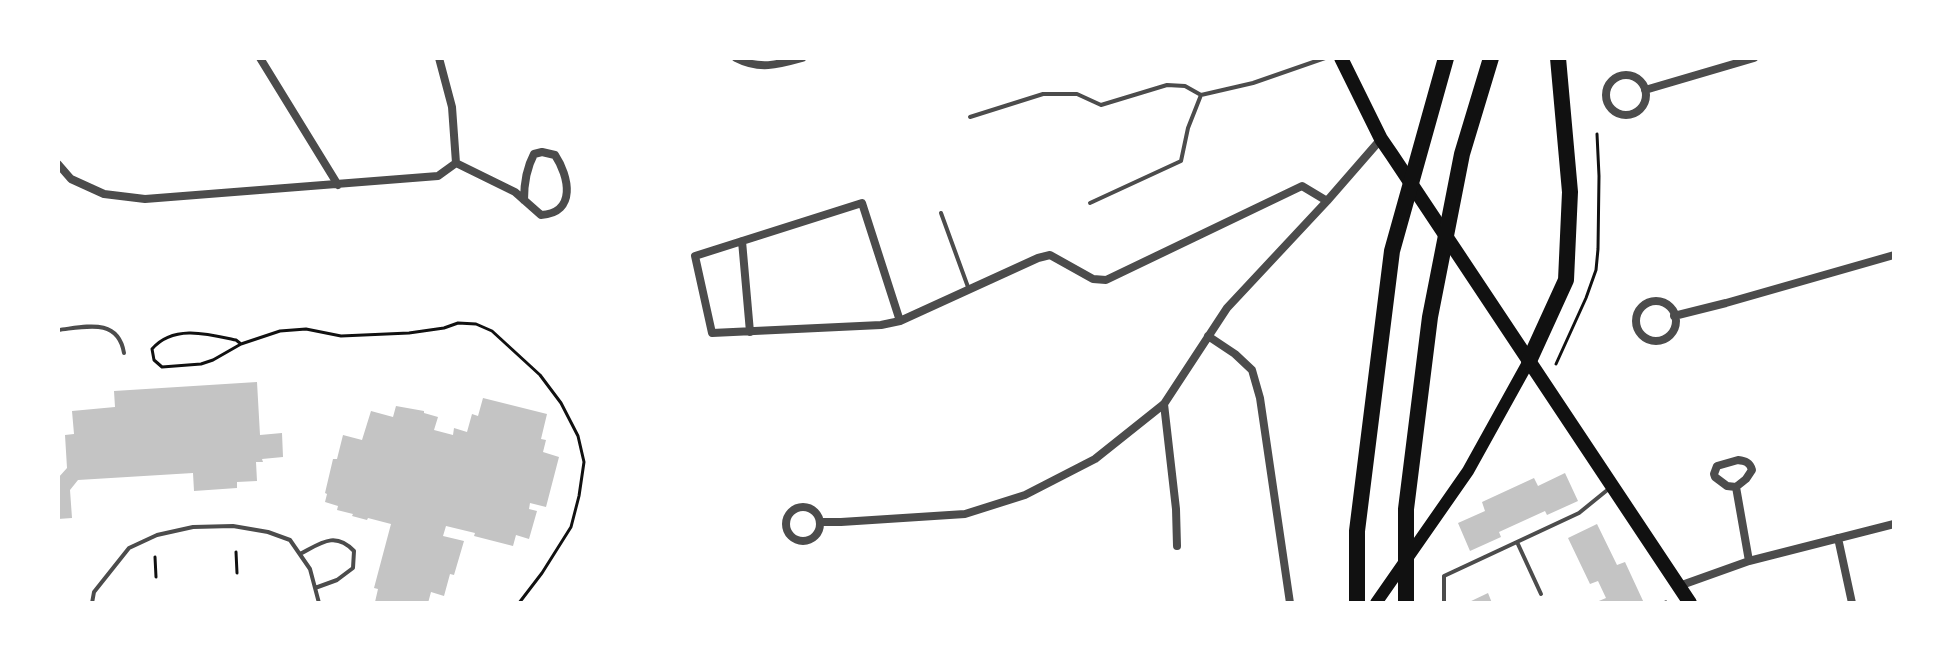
<!DOCTYPE html>
<style>
body{margin:0}
#map{position:relative;width:1952px;height:661px;overflow:hidden;background:#fff;font-family:Raleway,sans-serif}
canvas{display:block}
.frame{position:absolute;inset:0;border:60px solid #fff;pointer-events:none}
</style>
<div id="map">
<canvas width="1952" height="661"></canvas>
<div class="frame"></div>
</div>
<script>
const context = document.querySelector('canvas').getContext('2d');
context.lineJoin = 'round';
function fill(path, color) { context.fillStyle = color; context.fill(path, 'evenodd'); }
function strokePath(path, color, width, dash) { context.strokeStyle = color; context.lineWidth = width; context.lineCap = dash ? 'butt' : 'round'; context.setLineDash(dash || []); context.stroke(path); }
const building = new Path2D(`
 M257,382L260,435L282,433L283,457L262,459L263,462H256L257,481L237,482V488L194,491L193,473L78,480L70,490L72,518L58,519V478L67,468L65,435L74,434L72,411L115,407L114,391Z
 M483,398L547,414L541,439L546,440L543,452L559,457L546,507L530,503L529,509L537,511L529,539L516,535L513,546L474,536L475,533L446,526L443,536L464,541L454,575L450,574L444,596L431,592L428,603L375,602L378,589L374,588L391,524L368,518L367,520L352,516L353,514L337,510L338,506L325,502L327,494L325,493L333,459H337L343,435L362,440L371,411L393,417L396,406L424,411V413L438,417L434,430L453,435L454,428L467,432L472,414L478,416Z
 M1565,473L1578,501L1547,515L1545,511L1499,532L1501,537L1470,551L1458,523L1485,511L1482,502L1534,478L1538,486Z
 M1597,524L1617,565L1625,562L1644,603H1594L1606,598L1598,581L1590,584L1568,538Z
 M1488,593L1492,603H1467Z`);
const path = new Path2D(`
 M241,344L236,340C209,334 173,324 152,349L154,360L162,367L201,364L213,360L241,344L280,331L306,329L341,336L409,333L444,328L458,323L476,324L492,331L540,375L561,403L578,436L584,462L579,496L571,527L542,573L519,603
 M1556,364L1586,298L1596,270L1598,249L1599,176L1597,134
 M236,552L237,573
 M155,557L156,577
 M1663,603L1666,602`);
const service = new Path2D(`
 M970,117L1043,94H1077L1101,105L1167,85L1185,86L1201,95L1253,83L1325,58
 M1090,203L1181,161L1188,128L1201,95
 M941,213L968,287
 M58,330C85,327 118,317 124,353
 M1517,542L1541,594
 M300,554C321,543 335,531 354,551L353,568L337,580L315,588
 M92,603L94,592L129,548L157,535L193,527L233,526L268,532L290,540L310,569L319,603
 M1444,603V576L1579,513L1611,487`);
const minor = new Path2D(`
 M260,58L338,185
 M439,58L452,107L456,163
 M736,58C759,70 777,65 802,58
 M1606 95a20 20 0 1 1 40 0a20 20 0 1 1-40 0Z
 M1645,90L1754,58
 M456,163L515,192L541,215C577,213 569,176 555,155L542,152L534,154C526,169 524,183 524,200
 M58,164L71,179L104,194L145,199L438,176L456,163
 M742,241L750,332
 M1636 321a20 20 0 1 1 40 0a20 20 0 1 1-40 0Z
 M1674,316L1726,303L1894,255
 M900,321L862,203L695,256L712,333L881,325L900,321L1038,258L1050,255L1093,279L1106,280L1302,186L1327,201
 M1208,336L1235,354L1252,370L1260,398L1290,603
 M1164,404L1176,509L1177,546
 M1738,460C1745,461 1750,462 1752,470L1746,479L1736,487L1727,486L1715,477L1714,474L1717,466Z
 M1736,487L1749,561
 M786 524a17 17 0 1 1 34 0a17 17 0 1 1-34 0Z
 M820,522H841L965,514L1025,495L1095,459L1164,404L1227,308L1327,201L1381,139
 M1838,538L1852,603
 M1679,586L1749,561L1894,524`);
const secondary = new Path2D(`
 M1376,603L1468,471L1529,361`);
const primary = new Path2D(`
 M1341,58L1381,139L1392,155L1690,603`);
const motorway = new Path2D(`
 M1529,361L1566,280L1570,192L1558,58
 M1357,603V531L1392,251L1446,58
 M1406,603V509L1430,317L1462,154L1491,58`);
fill(building, '#c4c4c4');
strokePath(path, '#111', 3);
strokePath(service, '#4c4c4c', 4);
strokePath(minor, '#4c4c4c', 8);
strokePath(secondary, '#111', 12);
strokePath(primary, '#111', 14);
strokePath(motorway, '#111', 16);
</script>
